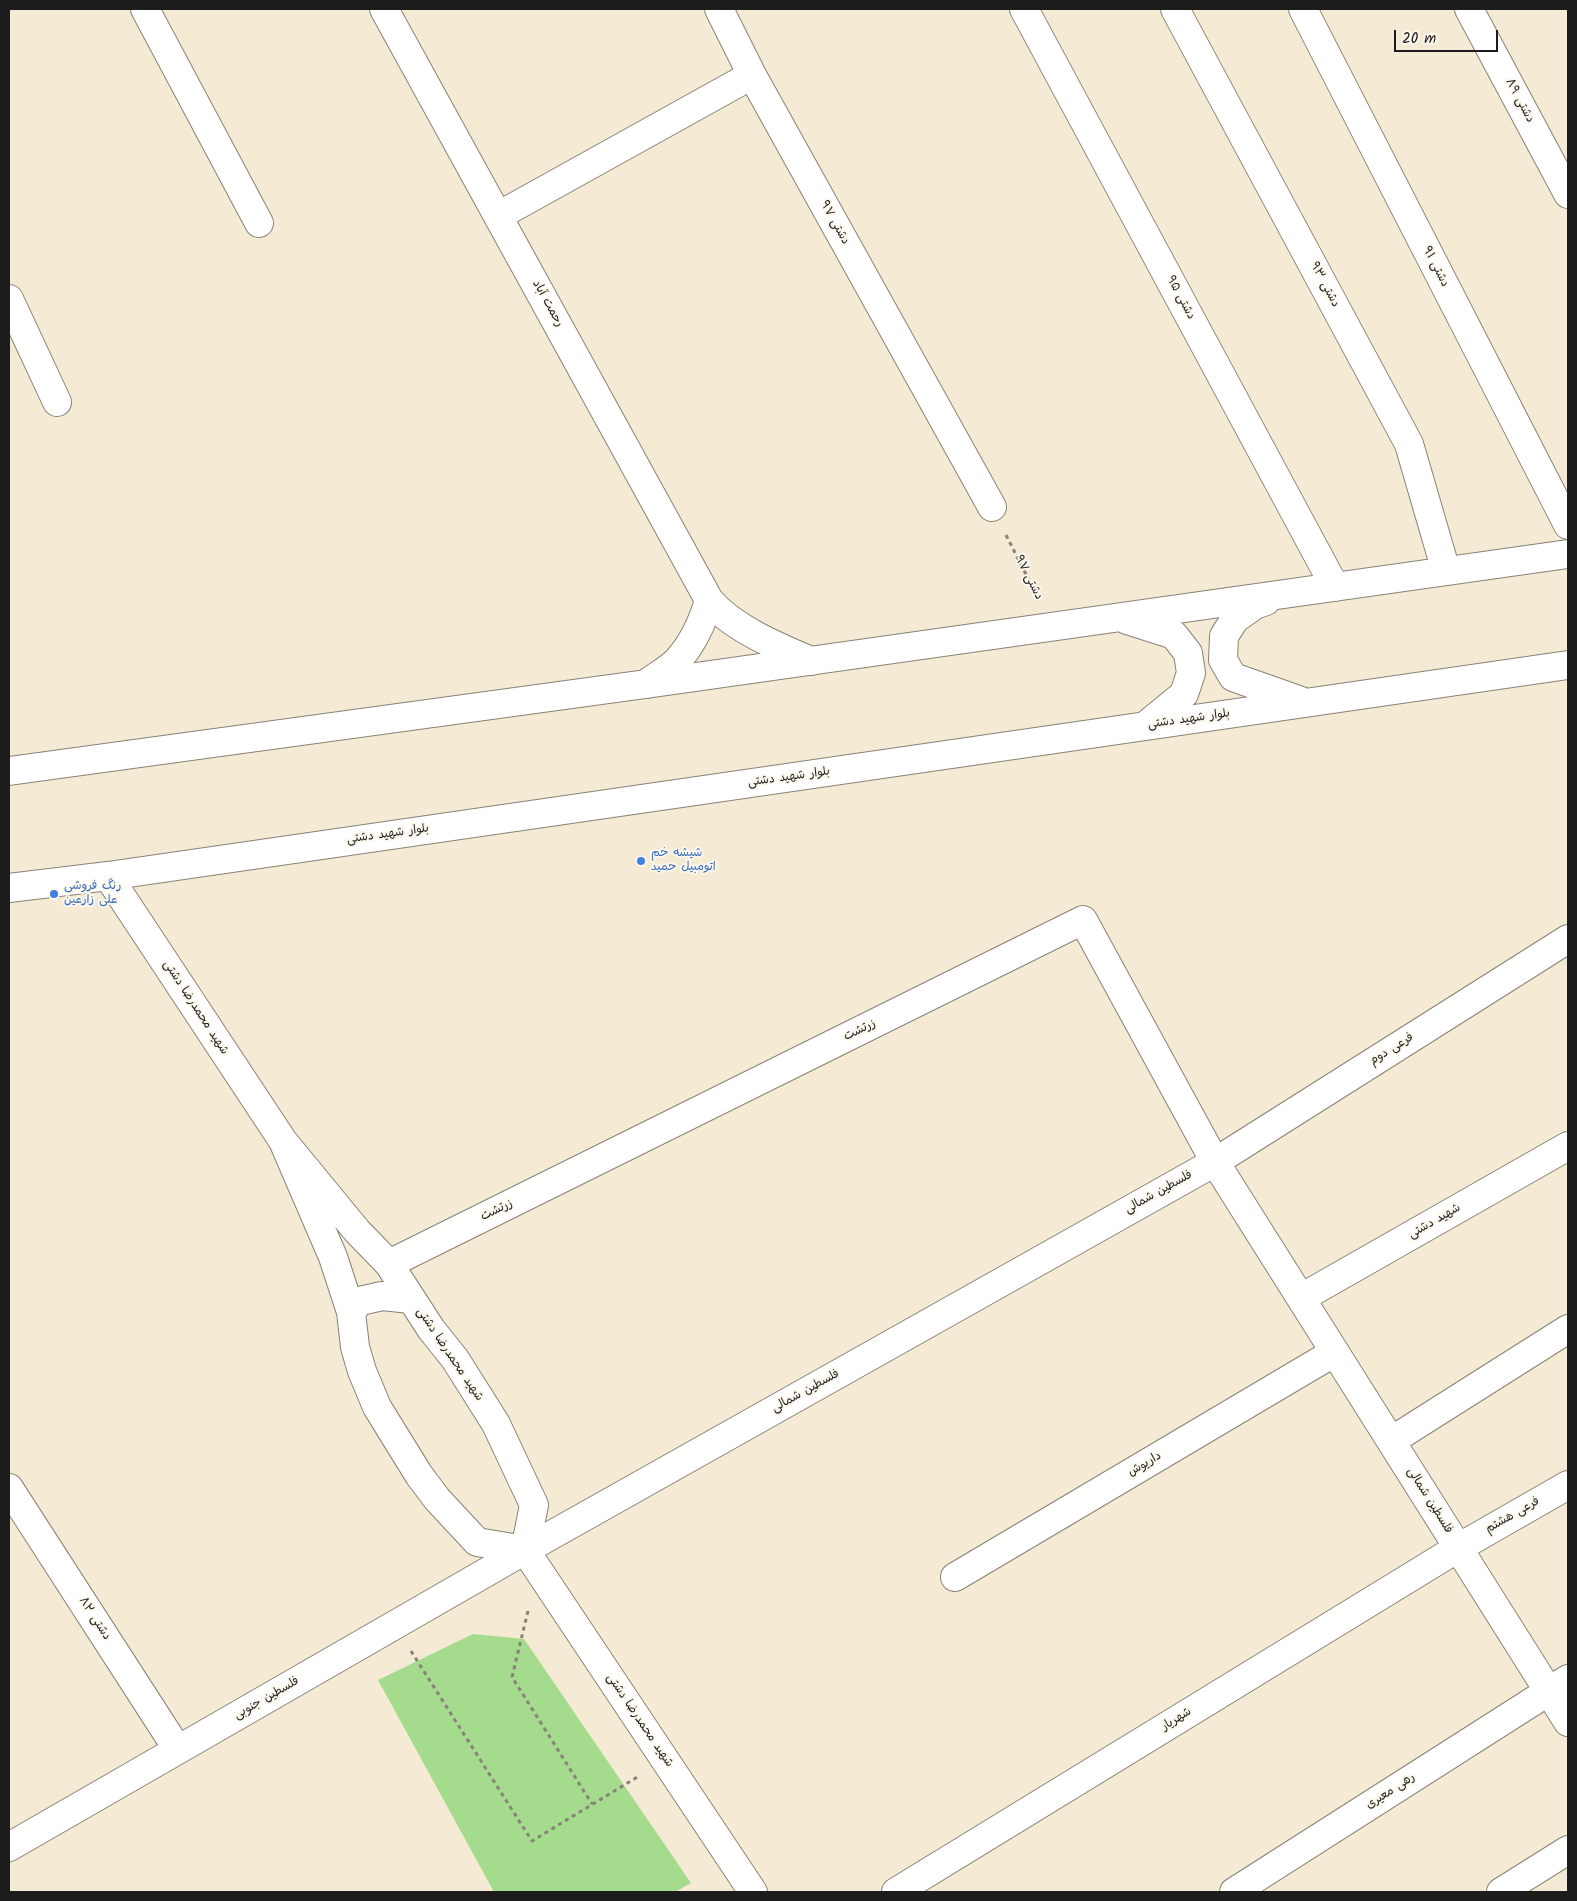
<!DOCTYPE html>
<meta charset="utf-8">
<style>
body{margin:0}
#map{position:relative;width:1577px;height:1901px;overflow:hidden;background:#f5ead3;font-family:Kalam,sans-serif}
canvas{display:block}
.frame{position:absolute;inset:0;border:10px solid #1c1c1c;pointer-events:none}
.scale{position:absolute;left:1394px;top:30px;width:104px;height:22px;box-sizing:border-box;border:2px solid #1c1c1c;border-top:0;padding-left:6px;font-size:15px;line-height:18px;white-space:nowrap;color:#1c1c1c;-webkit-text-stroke:4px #fbf7ec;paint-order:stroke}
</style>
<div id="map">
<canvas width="1577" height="1901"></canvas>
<div class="frame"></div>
<div class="scale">20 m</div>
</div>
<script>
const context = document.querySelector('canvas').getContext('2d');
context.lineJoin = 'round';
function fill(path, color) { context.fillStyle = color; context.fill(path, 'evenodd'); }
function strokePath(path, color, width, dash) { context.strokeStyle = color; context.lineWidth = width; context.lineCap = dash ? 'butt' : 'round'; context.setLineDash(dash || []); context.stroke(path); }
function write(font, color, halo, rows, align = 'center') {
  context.font = font + ' Kalam,"Playpen Sans Arabic",sans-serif'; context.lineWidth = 4; context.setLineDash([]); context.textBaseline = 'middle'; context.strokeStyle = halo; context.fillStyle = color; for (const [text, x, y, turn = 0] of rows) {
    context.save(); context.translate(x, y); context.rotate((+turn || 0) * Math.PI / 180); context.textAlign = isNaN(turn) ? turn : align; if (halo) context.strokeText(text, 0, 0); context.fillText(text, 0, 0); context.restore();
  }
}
const green = new Path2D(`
 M473,1634L524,1639L691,1883L675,1892H494L378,1680Z`);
const path = new Path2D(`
 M1006,535L1037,596
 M528,1611L512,1677L592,1804
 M411,1651L532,1841L639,1776`);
const minor = new Path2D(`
 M145,9L259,223
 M719,9L752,75
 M1024,9L1335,587
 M1175,9L1409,444L1446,571
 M1303,9L1568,525
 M1469,9L1568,194
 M498,216L752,75L992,507
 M9,299L57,402
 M389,1264L1083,920L1215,1162L1568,1722
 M1301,1298L1568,1146
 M1391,1441L1568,1329
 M9,1488L178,1750
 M955,1577L1335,1352
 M9,1847L525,1550L1215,1162L1568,939
 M896,1892L1458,1548L1568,1485
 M1234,1892L1568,1679
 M1501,1892L1568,1850`);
const tertiary = new Path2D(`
 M384,9L709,600C732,628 778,647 811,661
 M646,684C656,676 670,669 678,660C693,643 703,621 709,600
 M108,876L283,1141
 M351,1312L333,1257L283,1141L357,1231L389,1264L431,1329L455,1359L496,1424L534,1505L525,1550L477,1542L437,1499L419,1475L377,1407L362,1371L355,1347L351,1312L360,1301L382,1296L411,1299
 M525,1550L753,1892`);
const primary = new Path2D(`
 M1266,601L1255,605L1235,619L1224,636L1223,660L1233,677L1301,701
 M1127,620L1174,635L1188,653L1191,673L1184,694L1145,726
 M9,771L646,684L1568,554
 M9,888L108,876L1568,665`);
const markers = [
 [641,861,5,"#3f7fe0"],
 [54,894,5,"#3f7fe0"]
];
const streetNames = [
 ["دشتی ۸۹",1519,101,62],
 ["دشتی ۹۷",834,223,61],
 ["دشتی ۹۱",1435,267,63],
 ["دشتی ۹۳",1324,285,62],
 ["دشتی ۹۵",1180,298,62],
 ["رحمت آباد",547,304,61],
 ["دشتی ۹۷",1028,578,63],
 ["بلوار شهید دشتی",1189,720,-8],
 ["بلوار شهید دشتی",789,778,-8],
 ["بلوار شهید دشتی",388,835,-8],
 ["شهید محمدرضا دشتی",195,1008,57],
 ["زرتشت",860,1031,-26],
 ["فرعی دوم",1392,1050,-32],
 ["فلسطین شمالی",1159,1193,-29],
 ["زرتشت",497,1211,-26],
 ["شهید دشتی",1435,1222,-30],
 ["شهید محمدرضا دشتی",449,1355,56],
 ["فلسطین شمالی",806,1392,-29],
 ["داریوش",1145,1465,-31],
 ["فلسطین شمالی",1429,1501,58],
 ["فرعی هشتم",1513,1516,-30],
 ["دشتی ۸۲",94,1619,57],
 ["فلسطین جنوبی",267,1699,-30],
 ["شهریار",1177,1720,-32],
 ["شهید محمدرضا دشتی",639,1721,56],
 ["رهی معیری",1391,1792,-33]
];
const shopNames = [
 ["شیشه خم",651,854],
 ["اتومبیل حمید",651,868],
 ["رنگ فروشی",64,887],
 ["علی زارعین",64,901]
];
fill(green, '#a4db8d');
strokePath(minor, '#888378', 30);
strokePath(tertiary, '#888378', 30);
strokePath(primary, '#888378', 30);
strokePath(path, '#888378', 3, [4, 4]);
strokePath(minor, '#fff', 28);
strokePath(tertiary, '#fff', 28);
strokePath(primary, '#fff', 28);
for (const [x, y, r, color] of markers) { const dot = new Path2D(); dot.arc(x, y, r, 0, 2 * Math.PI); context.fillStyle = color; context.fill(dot); strokePath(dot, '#fbf7ec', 2); }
write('12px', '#1c1c1c', '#fbf7ec', streetNames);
write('12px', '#366cbe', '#fbf7ec', shopNames, 'left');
</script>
